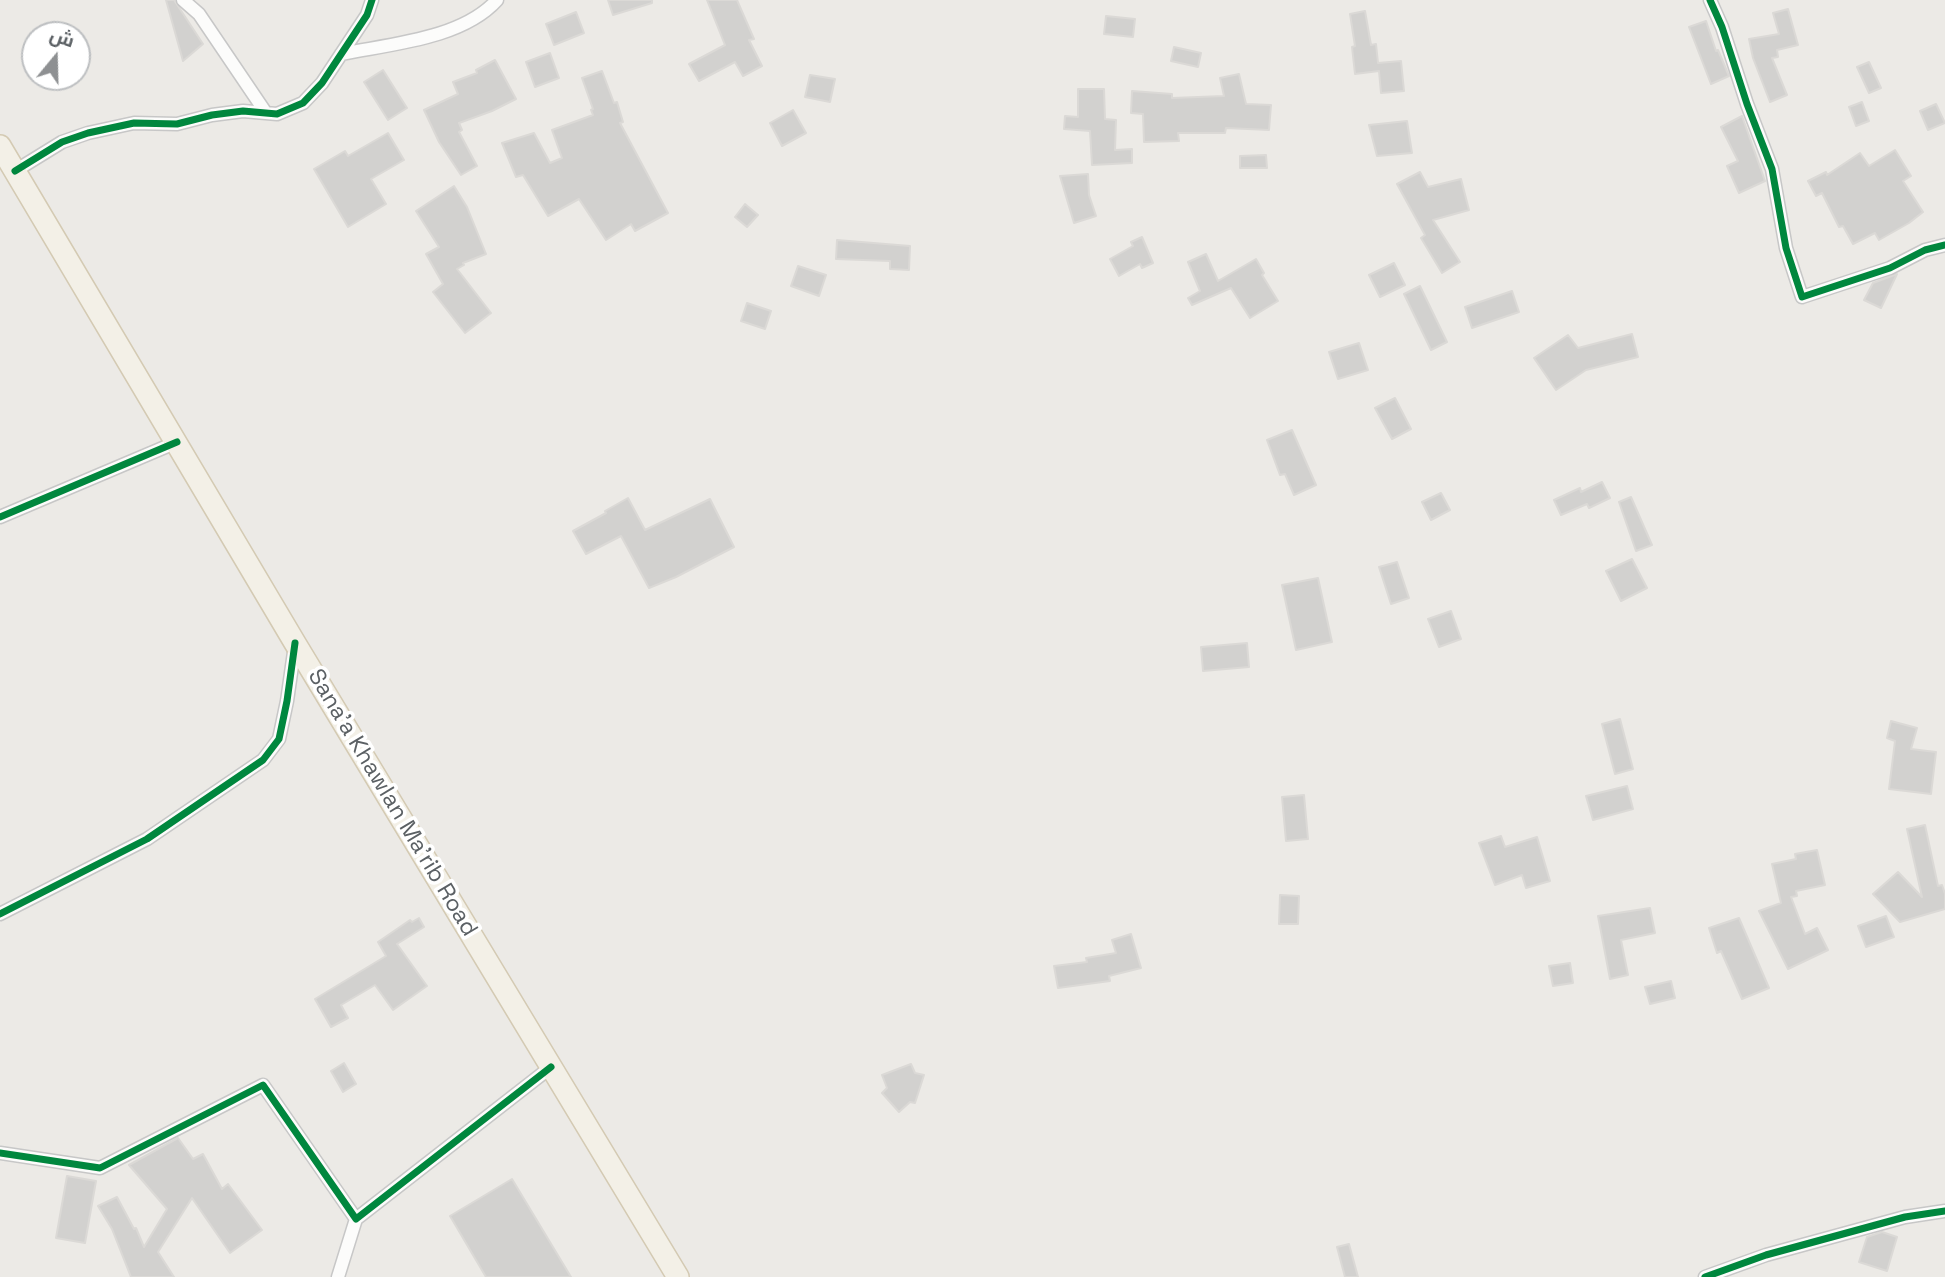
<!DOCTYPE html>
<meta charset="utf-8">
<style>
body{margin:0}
#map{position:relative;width:1945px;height:1277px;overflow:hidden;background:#eceae6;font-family:"Space Grotesk",Cairo,sans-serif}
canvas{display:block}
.north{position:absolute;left:21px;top:21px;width:70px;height:70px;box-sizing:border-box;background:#fff;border:2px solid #bdbfc1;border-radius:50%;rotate:19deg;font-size:19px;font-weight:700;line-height:28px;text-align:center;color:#5b6064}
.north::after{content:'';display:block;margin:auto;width:24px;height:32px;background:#8e9092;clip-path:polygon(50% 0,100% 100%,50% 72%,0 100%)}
</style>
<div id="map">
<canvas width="1945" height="1277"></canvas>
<div class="north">ش</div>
</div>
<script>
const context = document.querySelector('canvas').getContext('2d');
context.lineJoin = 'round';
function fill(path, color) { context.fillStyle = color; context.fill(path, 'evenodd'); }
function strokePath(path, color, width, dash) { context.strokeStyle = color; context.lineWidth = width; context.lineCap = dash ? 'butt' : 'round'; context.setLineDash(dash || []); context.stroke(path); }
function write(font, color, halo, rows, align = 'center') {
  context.font = font + ' "Space Grotesk",sans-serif'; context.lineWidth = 7; context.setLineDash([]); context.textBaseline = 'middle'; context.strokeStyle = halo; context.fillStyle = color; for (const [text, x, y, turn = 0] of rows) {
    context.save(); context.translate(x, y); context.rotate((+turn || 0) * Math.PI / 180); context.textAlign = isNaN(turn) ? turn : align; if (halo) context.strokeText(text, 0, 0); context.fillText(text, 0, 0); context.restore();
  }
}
const building = new Path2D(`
 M166,0H174L203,44L183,61Z
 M608,0H652V3L613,15Z
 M707,0H737L754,39L749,40L762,66L743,76L735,62L699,81L689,64L725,45Z
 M1788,9L1798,45L1777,50L1778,57L1772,58L1787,95L1770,102L1753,58L1749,39L1779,34L1773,13Z
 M1365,11L1371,45L1376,44L1378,63L1401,61L1404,91L1381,93L1379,71L1355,74L1352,47L1355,46L1350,14Z
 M576,12L584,33L554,45L546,24Z
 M1106,16L1135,19L1133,37L1104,34Z
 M1706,21L1716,51L1718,50L1729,76L1711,84L1689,27Z
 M1174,47L1201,53L1198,67L1171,61Z
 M550,53L559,78L535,87L526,62Z
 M495,60L516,99L492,111L459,123L462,130L459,132L477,166L461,175L439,142L424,110L458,94L453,82L477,73L476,70Z
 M1869,62L1881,88L1869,93L1857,67Z
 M383,70L407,108L388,120L364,82Z
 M602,71L614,103L617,102L623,122L620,123L668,213L635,231L631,224L606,240L579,199L548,216L523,175L516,177L502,143L534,133L550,163L562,158L552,130L593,115L591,110L593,109L582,78Z
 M1239,74L1246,104L1271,105L1269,130L1226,128L1225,133H1178L1179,141L1144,142L1143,114L1131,113L1132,91L1172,94V98L1224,96L1220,78Z
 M810,75L835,79L830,102L805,97Z
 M1078,89H1104L1105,119L1116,120L1115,150L1132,149V163L1092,165L1090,131L1064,129L1065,116L1078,117Z
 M1862,102L1869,121L1856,126L1849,107Z
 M1936,104L1945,123L1928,130L1920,111Z
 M793,110L806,133L782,146L770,123Z
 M1742,116L1765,181L1739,193L1727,166L1738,161L1721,127Z
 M1407,121L1412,153L1377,156L1369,125Z
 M388,133L404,160L371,179L386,204L348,227L314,169L345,151L348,156Z
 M1895,150L1911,176L1903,181L1923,212L1909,223L1879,240L1875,233L1853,244L1843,226L1839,227L1822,193L1816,196L1808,181L1826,172L1827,175L1860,153L1869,166Z
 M1266,155L1267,168H1240V156Z
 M1420,172L1428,187L1461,179L1469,210L1433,220L1460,262L1442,273L1421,238L1425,235L1397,184Z
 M1088,174L1089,195L1096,216L1074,223L1060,176Z
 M454,186L467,207L486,254L463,263L464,265L457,269L491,313L465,333L433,292L443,284L426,254L439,247L416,211Z
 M745,204L758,215L747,227L735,217Z
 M1142,237L1153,263L1142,268L1140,264L1119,276L1110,259L1133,246L1131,242Z
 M837,240L910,246L909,270L890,269V261L836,259Z
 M1206,254L1218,281L1256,259L1264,273L1262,275L1278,301L1250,318L1231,288L1192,305L1188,298L1200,291L1188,262Z
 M1394,263L1405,285L1380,297L1369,275Z
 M798,266L826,275L819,296L791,286Z
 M1897,274L1881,308L1864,300L1873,283Z
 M1420,286L1447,342L1431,350L1404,294Z
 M1512,291L1519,312L1472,328L1465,307Z
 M747,303L771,311L765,329L741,321Z
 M1632,334L1638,357L1586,370L1556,390L1534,358L1568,335L1578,348Z
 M1359,343L1368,370L1338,379L1329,352Z
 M1395,398L1411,429L1392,439L1375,408Z
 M1292,430L1316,485L1294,495L1285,474L1280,475L1267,440Z
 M1602,482L1610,498L1589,508L1587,504L1561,515L1554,500L1580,488L1581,492Z
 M1441,493L1450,510L1431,520L1422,502Z
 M1631,497L1652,545L1636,551L1619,502Z
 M628,498L645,530L710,499L734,547L676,577L649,588L621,536L586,554L573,531L606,513L605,511Z
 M1632,559L1647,588L1621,601L1606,571Z
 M1397,562L1409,598L1391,604L1379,567Z
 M1318,578L1332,642L1296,650L1282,585Z
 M1451,611L1461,639L1439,647L1428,619Z
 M1247,643L1249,667L1203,671L1201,647Z
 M1620,719L1633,769L1615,774L1602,724Z
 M1891,721L1917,728L1911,749L1936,752L1931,794L1889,789L1895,741L1887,738Z
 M1627,786L1633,809L1593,820L1586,796Z
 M1304,795L1308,839L1286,841L1282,797Z
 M1925,825L1938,886L1942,885L1945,894V909L1900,922L1873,894L1898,872L1922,897L1907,829Z
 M1501,836L1505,847L1537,837L1550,881L1526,888L1522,875L1495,885L1479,843Z
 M1817,850L1825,885L1796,891L1797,896L1791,897L1805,934L1817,928L1828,950L1788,969L1759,911L1781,903L1772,864L1796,859L1795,854Z
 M1280,895L1299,896L1298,924H1279Z
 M1650,908L1655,933L1621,940L1628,975L1610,979L1598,916Z
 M1886,916L1894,937L1866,947L1858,926Z
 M419,918L424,927L397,944L427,986L393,1010L375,985L341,1005L348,1018L331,1027L315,999L386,956L378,942L410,920L412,922Z
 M1739,918L1769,988L1742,999L1721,951L1717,953L1709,928Z
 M1131,934L1141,968L1109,976L1110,981L1058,988L1054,966L1087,962L1086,958L1116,953L1112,940Z
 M1570,963L1573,983L1553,986L1549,966Z
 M1671,981L1675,998L1650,1004L1645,987Z
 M344,1063L356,1084L343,1092L331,1071Z
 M911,1064L915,1073L924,1075L915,1103L910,1102L899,1112L882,1093L887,1088L882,1075Z
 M178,1138L193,1159L203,1154L222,1189L228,1184L262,1230L230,1253L192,1198L158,1252L174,1277H131L112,1229L98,1206L117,1197L134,1229L136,1228L144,1247L167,1209L129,1165Z
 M67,1176L96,1181L85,1243L56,1238Z
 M512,1179L571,1277H486L450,1216Z
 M1882,1232L1897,1237L1887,1271L1859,1262L1867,1237Z
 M1349,1244L1358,1277H1345L1337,1247Z`);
const street = new Path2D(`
 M183,0L199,14L266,113
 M1710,0L1722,27L1747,104L1772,169L1786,248L1802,297L1890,268L1925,250L1945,245
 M341,54C390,44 462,39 497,0
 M15,171L62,142L88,133L134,123L177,124L212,115L243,111L277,114L303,103L322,83L367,15L372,0
 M0,517L177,442
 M0,914L147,839L263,760L279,739L287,701L295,645
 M0,1153L100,1168L263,1085L356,1219L551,1067
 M338,1277L356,1219
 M1705,1277L1766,1255L1905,1217L1945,1211`);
const primary = new Path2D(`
 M0,146L295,643L678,1277`);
const cycleway = new Path2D(`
 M1710,0L1722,27L1747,104L1772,169L1786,248L1802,297L1890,268L1925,250L1945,245
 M15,171L62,142L88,133L134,123L177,124L212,115L243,111L277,114L303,103L322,83L367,15L372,0
 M0,517L177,442
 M0,914L147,839L263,760L279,739L287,701L295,643
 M0,1153L100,1168L263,1085L356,1219L551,1067
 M1705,1277L1766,1255L1905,1217L1945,1211`);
const streetNames = [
 ["Sana'a Khawlan Ma'rib Road",392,803,59]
];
fill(building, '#d2d1cf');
strokePath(building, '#dbd9d6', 2);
strokePath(street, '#c7c7c7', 15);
strokePath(primary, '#d4cab3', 24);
strokePath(street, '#fcfcfb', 12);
strokePath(primary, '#f3f0e7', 21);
strokePath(cycleway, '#00873e', 7);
write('23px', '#5b6064', '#fff', streetNames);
</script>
